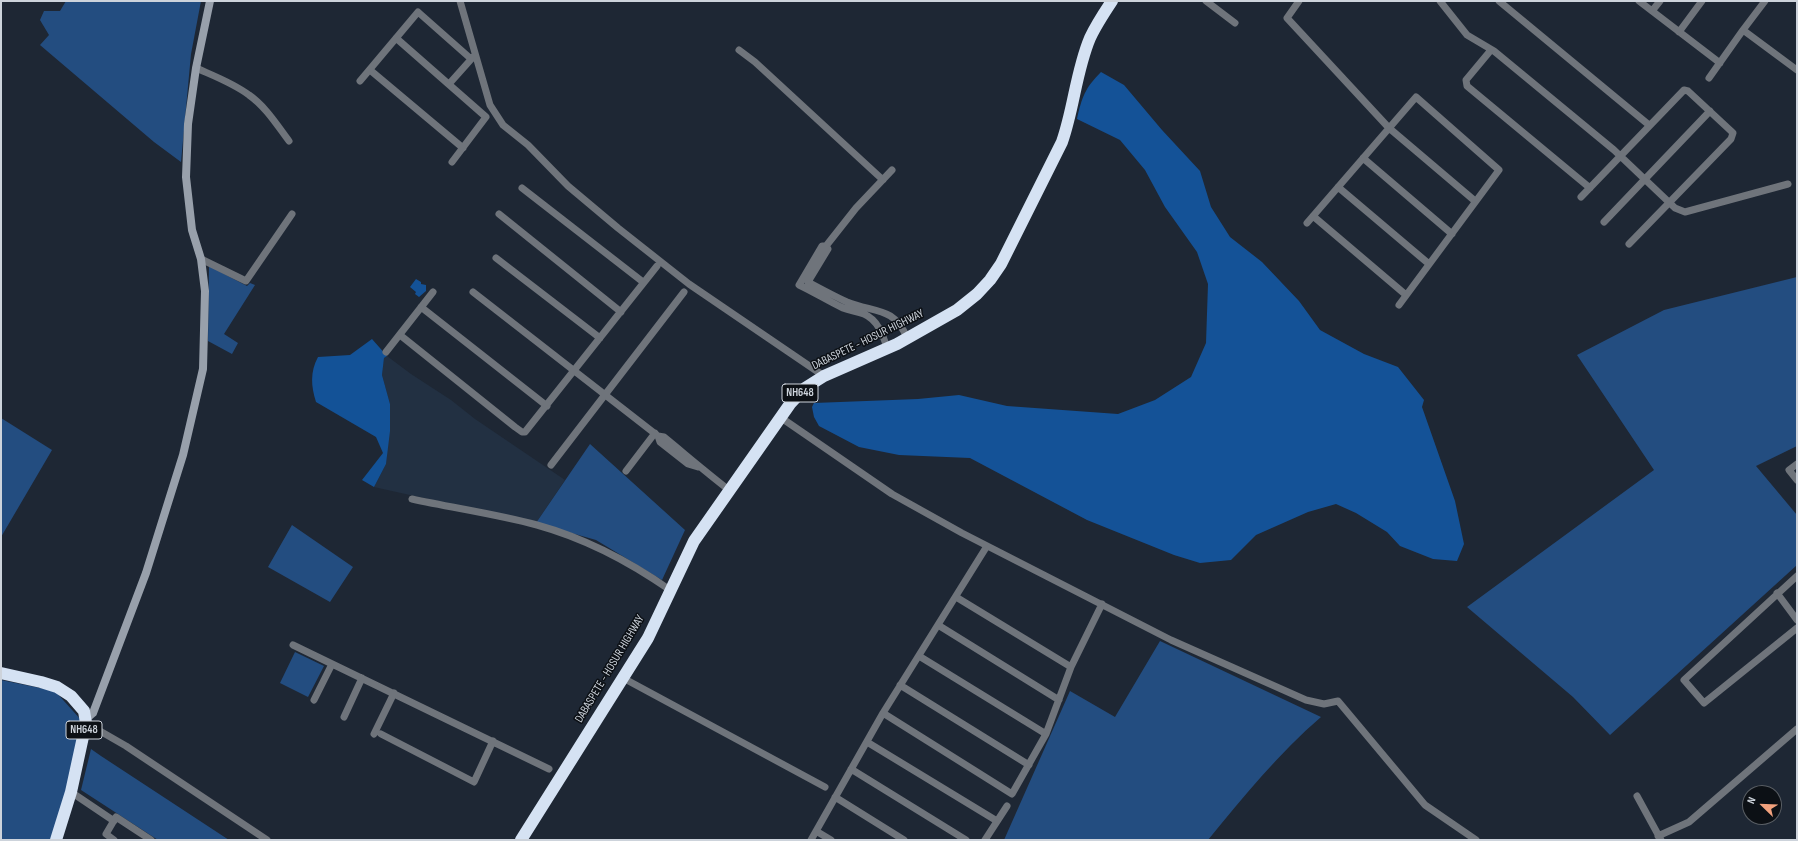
<!DOCTYPE html>
<style>
body{margin:0}
#map{position:relative;width:1798px;height:841px;overflow:hidden;background:#1e2734;font-family:"Sofia Sans Condensed",sans-serif}
canvas{display:block}
.frame{position:absolute;inset:0;border:2px solid #cdd3db;pointer-events:none}
.north{position:absolute;left:1742px;top:785px;width:40px;height:40px;box-sizing:border-box;background:#0c1015;border:1px solid #595e64;border-radius:50%;rotate:293deg;font-size:11px;font-weight:700;line-height:16px;text-align:center;color:#cdd3db}
.north::after{content:'';display:block;margin:auto;width:14px;height:18px;background:#f1a17d;clip-path:polygon(50% 0,100% 100%,50% 72%,0 100%)}
</style>
<div id="map">
<canvas width="1798" height="841"></canvas>
<div class="frame"></div>
<div class="north">N</div>
</div>
<script>
const context = document.querySelector('canvas').getContext('2d');
context.lineJoin = 'round';
function fill(path, color) { context.fillStyle = color; context.fill(path, 'evenodd'); }
function strokePath(path, color, width, dash) { context.strokeStyle = color; context.lineWidth = width; context.lineCap = dash ? 'butt' : 'round'; context.setLineDash(dash || []); context.stroke(path); }
function write(font, color, halo, rows, align = 'center') {
  context.font = font + ' "Sofia Sans Condensed",sans-serif'; context.lineWidth = 3; context.setLineDash([]); context.textBaseline = 'middle'; context.strokeStyle = halo; context.fillStyle = color; for (const [text, x, y, turn = 0] of rows) {
    context.save(); context.translate(x, y); context.rotate((+turn || 0) * Math.PI / 180); context.textAlign = isNaN(turn) ? turn : align; if (halo) context.strokeText(text, 0, 0); context.fillText(text, 0, 0); context.restore();
  }
}
const built = new Path2D(`
 M387,356L411,374L451,400L475,419L565,480L536,523L374,487L386,464L390,404L382,375L384,358Z`);
const green = new Path2D(`
 M66,1H201L191,54L181,162L154,142L40,45L49,35L40,20L44,11H60Z
 M209,266L247,286L250,283L255,285L224,334L238,343L232,354L208,341Z
 M1797,277V446L1756,466L1797,515V565L1610,735L1573,697L1467,607L1654,470L1577,355L1664,310Z
 M1,418L52,450L1,537Z
 M590,444L685,530L662,580L596,540L536,523Z
 M292,525L353,567L330,602L268,567Z
 M1160,641L1321,717C1279,753 1244,796 1208,840H1004L1070,691L1115,717Z
 M295,652L324,666L308,697L280,683Z
 M1,680L55,691L82,721L65,800L51,840H1Z
 M91,749L101,756L229,840H158L81,790Z`);
const forest = new Path2D(`
 M372,339L387,356L384,358L382,375L390,404V431L386,464L374,487L362,480L383,453L376,437L316,402C311,386 310,372 318,357L350,355Z`);
const water = new Path2D(`
 M1101,72L1124,85L1162,130L1200,171L1211,207L1230,237L1262,262L1299,301L1320,330L1364,354L1398,367L1424,400L1422,407L1455,501L1464,544L1457,561L1433,559L1400,546L1387,532L1356,513L1336,504L1308,512L1256,535L1231,560L1200,563L1174,555L1087,520L970,458L899,455L859,447L819,426L814,417L812,407L814,403L918,399L959,395L1007,406L1118,414L1155,400L1191,377L1206,343L1208,284L1197,252L1165,207L1145,170L1120,140L1077,119C1082,97 1085,88 1101,72Z
 M416,279L421,282V284L426,285V291L419,297L415,294L416,292L410,287Z`);
const street = new Path2D(`
 M460,1L490,105L503,125L528,145L568,186L618,228L689,284L824,376
 M1206,1L1235,23
 M1299,1L1287,18L1389,128L1475,201
 M1440,1L1467,35L1494,51L1614,150L1675,208L1685,212L1788,184
 M1499,1L1649,125
 M1639,1L1720,63
 M1765,1L1743,30L1797,70
 M1652,11L1660,1
 M1679,32L1702,1
 M396,38L486,117L452,162
 M739,50L755,62L883,180
 M1491,50L1466,80L1467,86L1590,188
 M196,68C214,76 233,83 249,95C265,106 277,125 289,141
 M370,70L463,148
 M1709,78L1743,30
 M360,81L418,12L470,58
 M449,84L474,56
 M1363,158L1452,234
 M1338,187L1429,264
 M522,188L643,282
 M1581,197L1684,90L1688,91L1731,131L1733,133L1731,139L1629,244
 M499,214L621,312
 M1313,216L1406,295
 M1604,222L1710,111
 M1307,223L1416,97L1499,170L1399,305
 M826,246L828,249L808,282C821,289 834,296 847,302C874,313 894,306 907,338
 M496,258L600,338
 M201,259L246,281L292,214
 M473,292L658,436L664,437C686,455 707,473 729,490
 M421,307L547,406
 M400,335L515,427L522,432H525L657,266
 M887,348C883,335 878,320 864,314C857,311 850,311 843,308C828,301 814,292 799,285L822,246H826L856,208L892,170
 M386,352L433,292
 M780,417L892,494L962,533L1171,640L1306,700L1324,704L1338,701L1425,805L1476,840
 M658,436L660,442L688,464L698,467
 M1797,464L1789,470L1797,480
 M551,465L684,292
 M626,471L655,433
 M412,499C453,508 496,514 537,525C584,538 630,562 670,590
 M1797,576L1684,680L1704,703L1797,628
 M1777,593L1797,620
 M956,597L1071,667
 M938,625L1059,700
 M293,645L549,769
 M919,656L1046,734
 M623,678L825,787
 M900,685L1029,765
 M314,700L332,664
 M883,713L1012,794L1046,734L1071,667L1102,604
 M344,717L362,678
 M86,723L126,746L267,840
 M374,734L394,693
 M381,734L474,782L493,741
 M867,742L997,821
 M851,769L966,840
 M71,792L114,821
 M1637,796L1661,840
 M835,797L904,840
 M816,831L831,840
 M1658,836L1689,822L1797,729
 M114,840L106,834L116,817L151,840
 M811,840L883,713L987,546
 M985,840L1007,806`);
const secondary = new Path2D(`
 M86,719L93,713L146,573L183,455L203,369L205,291L201,259L192,230L186,177L188,124L196,68L210,1`);
const highway = new Path2D(`
 M1,673L41,682L57,687L71,696L84,711L86,723L71,792L56,840
 M521,840L648,638L694,541L790,404L805,388L824,376L897,344L957,310L977,294L990,280L1001,264L1062,142C1074,108 1076,71 1090,38C1096,25 1104,13 1112,1`);
const shields = [
 [800,393,36],
 [84,730,36]
];
const shieldNames = [
 ["NH648",800,393],
 ["NH648",84,730]
];
const streetNames = [
 ["DABASPETE - HOSUR HIGHWAY",868,340,-26],
 ["DABASPETE - HOSUR HIGHWAY",610,669,-59]
];
fill(built, '#223042');
fill(green, '#234d80');
fill(forest, '#135297');
fill(water, '#145297');
strokePath(street, '#6f747b', 7);
strokePath(secondary, '#98a0ab', 8);
strokePath(highway, '#d5e2f3', 12);
for (const [x, y, w] of shields) { const box = new Path2D(); box.roundRect(x - w / 2, y - 9, w, 18, 3); context.fillStyle = '#0c1015'; context.fill(box); strokePath(box, '#cdd3db', 1); }
write('bold 11px', '#cdd3db', null, shieldNames);
write('12px', '#cdd3db', '#0c1015', streetNames);
</script>
